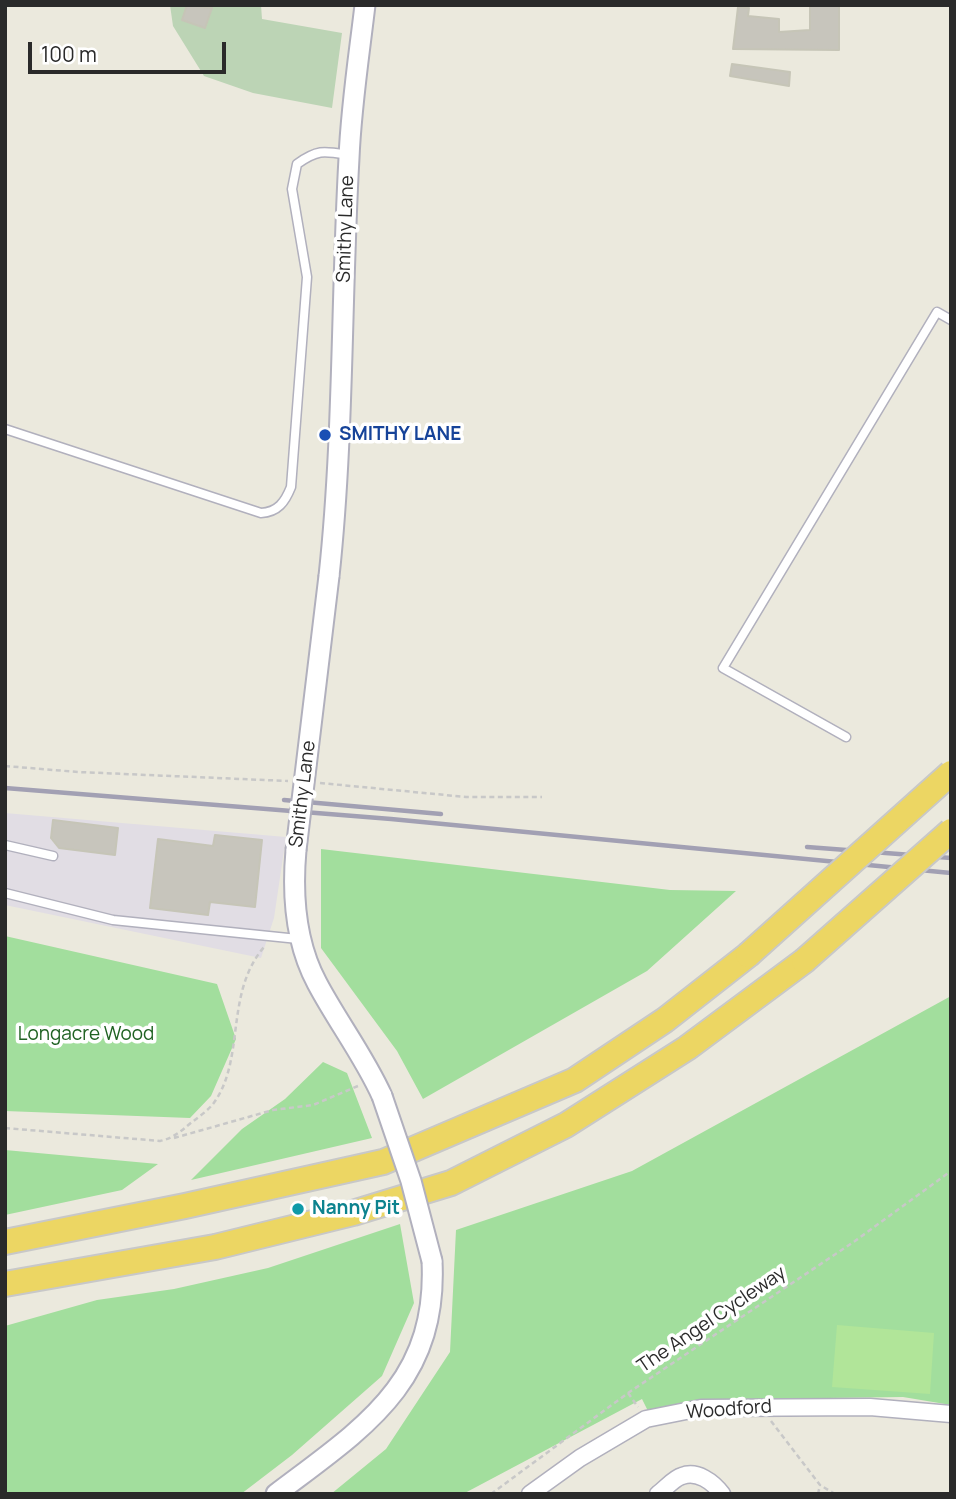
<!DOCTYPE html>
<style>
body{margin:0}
#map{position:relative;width:956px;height:1499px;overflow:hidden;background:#ebe9dd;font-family:Manrope,sans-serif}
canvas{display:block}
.frame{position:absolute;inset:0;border:7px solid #2a2a2a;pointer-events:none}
.scale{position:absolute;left:28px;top:42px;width:198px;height:32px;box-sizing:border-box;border:4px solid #2a2a2a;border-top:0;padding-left:9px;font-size:21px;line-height:24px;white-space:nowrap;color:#2a2a2a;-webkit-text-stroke:5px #fff;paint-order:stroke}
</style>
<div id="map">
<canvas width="956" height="1499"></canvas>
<div class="frame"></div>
<div class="scale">100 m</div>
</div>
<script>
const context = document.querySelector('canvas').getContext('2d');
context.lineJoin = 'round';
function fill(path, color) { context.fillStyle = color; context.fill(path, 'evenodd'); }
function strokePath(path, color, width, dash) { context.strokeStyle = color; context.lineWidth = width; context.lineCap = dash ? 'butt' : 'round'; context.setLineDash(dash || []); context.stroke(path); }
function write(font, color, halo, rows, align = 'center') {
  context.font = font + ' Manrope,sans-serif'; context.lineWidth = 7; context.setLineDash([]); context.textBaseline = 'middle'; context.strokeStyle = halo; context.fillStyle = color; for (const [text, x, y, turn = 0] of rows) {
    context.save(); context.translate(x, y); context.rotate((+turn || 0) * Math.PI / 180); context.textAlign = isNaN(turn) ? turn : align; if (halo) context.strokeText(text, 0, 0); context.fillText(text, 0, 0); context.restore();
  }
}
const industrial = new Path2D(`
 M5,813L286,837L274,918L261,958L5,905Z`);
const green = new Path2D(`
 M321,849L670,890L736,891L647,971L423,1099L397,1051L321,948Z
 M5,936L217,984L236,1039L211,1096L190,1118L5,1111Z
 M951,996V1405L903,1397L756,1399L685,1402L648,1411L642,1399L463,1494H331L386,1449L450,1352L456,1230L632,1171Z
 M323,1062L347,1073L372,1138L191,1180L242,1129L285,1099Z
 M5,1150L158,1164L122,1190L5,1215Z
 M400,1224L414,1303L382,1376L292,1455L241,1494H5V1326L97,1300L174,1289L268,1268Z`);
const cemetery = new Path2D(`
 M170,5H261L262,19L342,33L332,108L253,93L204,76L173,26Z`);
const pitch = new Path2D(`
 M837,1325L934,1333L930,1394L832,1387Z`);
const building = new Path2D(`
 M187,5L212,8L205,28L182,20Z
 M810,5H839V50L733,49L738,7L749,8L748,16L779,19V32L810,30Z
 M732,64L790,72L789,86L730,76Z
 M53,820L118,828L115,855L59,848L51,838Z
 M215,835L262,840L255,907L210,902L208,915L150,908L158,839L213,846Z`);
const path = new Path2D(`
 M5,766L78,772L288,781
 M320,783L466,797H542
 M5,1128L160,1141C174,1138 181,1131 192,1122C199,1117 207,1111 213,1104C246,1060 224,994 264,947
 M174,1138L273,1110L313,1105L358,1086
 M628,1393L638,1407
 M771,1421L820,1485L835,1494
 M491,1494L628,1393L855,1241L951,1171
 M818,1494L820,1485`);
const service = new Path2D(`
 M5,429L261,513C278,512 285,502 291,487L307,277L292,189L297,164C318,149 324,151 349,155
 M846,737L723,668L937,312L951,320
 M5,845L53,856
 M5,893L113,920L298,939`);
const minor = new Path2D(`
 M530,1494L580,1458L646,1419L701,1408L870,1407L951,1414
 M658,1494C665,1489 674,1478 682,1476C697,1470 713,1482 722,1494`);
const tertiary = new Path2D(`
 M329,576C344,437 341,298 349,158C351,107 359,56 365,5
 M296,850C292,895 295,942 317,983C337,1021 364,1056 382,1096
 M276,1494C363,1428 438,1383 432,1261`);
const trunk = new Path2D(`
 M5,1242L185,1206L383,1162L575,1080L665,1020L748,955
 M5,1284L215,1247L353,1213L451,1183L566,1125L687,1048L804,961`);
const rail = new Path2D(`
 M5,788L391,819L951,873
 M284,800L441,814
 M807,847L951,858`);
const tertiaryBridge = new Path2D(`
 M296,850L329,576
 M382,1096L411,1181L432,1261`);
const trunkBridge = new Path2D(`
 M748,955L951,773
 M804,961L951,831`);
const markers = [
 [325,435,7,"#1a4fb4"],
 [298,1209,7,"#0f9aa8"]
];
const streetNames = [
 ["Smithy Lane",346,229,-88],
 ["Smithy Lane",303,794,-83],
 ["The Angel Cycleway",712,1320,-34],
 ["Woodford",729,1410,-4]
];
const transitNames = [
 ["SMITHY LANE",339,435]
];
const parkNames = [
 ["Longacre Wood",86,1035]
];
const cultureNames = [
 ["Nanny Pit",312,1209]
];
fill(industrial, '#e1dde4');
fill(green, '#a2de9d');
fill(cemetery, '#bcd4b5');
fill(pitch, '#b1e599');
fill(building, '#c7c5bc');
strokePath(building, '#c6c5b7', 2);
strokePath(service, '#b1b0bd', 11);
strokePath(minor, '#b1b0bd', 19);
strokePath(tertiary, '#b1b0bd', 23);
strokePath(trunk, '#c8c8c8', 28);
strokePath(path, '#c8c8c8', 2.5, [5, 3.5]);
strokePath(service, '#fff', 8);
strokePath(minor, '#fff', 16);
strokePath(tertiary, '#fff', 19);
strokePath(trunk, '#ecd663', 24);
strokePath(rail, '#a2a0b3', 4.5);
strokePath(tertiaryBridge, '#b1b0bd', 23, []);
strokePath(trunkBridge, '#c8c8c8', 28, []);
strokePath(tertiaryBridge, '#fff', 19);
strokePath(trunkBridge, '#ecd663', 24);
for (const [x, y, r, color] of markers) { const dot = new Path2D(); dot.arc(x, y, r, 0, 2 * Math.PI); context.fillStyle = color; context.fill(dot); strokePath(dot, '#fff', 2.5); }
write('19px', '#2a2a2a', '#fff', streetNames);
write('bold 19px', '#164399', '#fff', transitNames, 'left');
write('19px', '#1f6222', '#fff', parkNames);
write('bold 19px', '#0d838f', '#fff', cultureNames, 'left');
</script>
